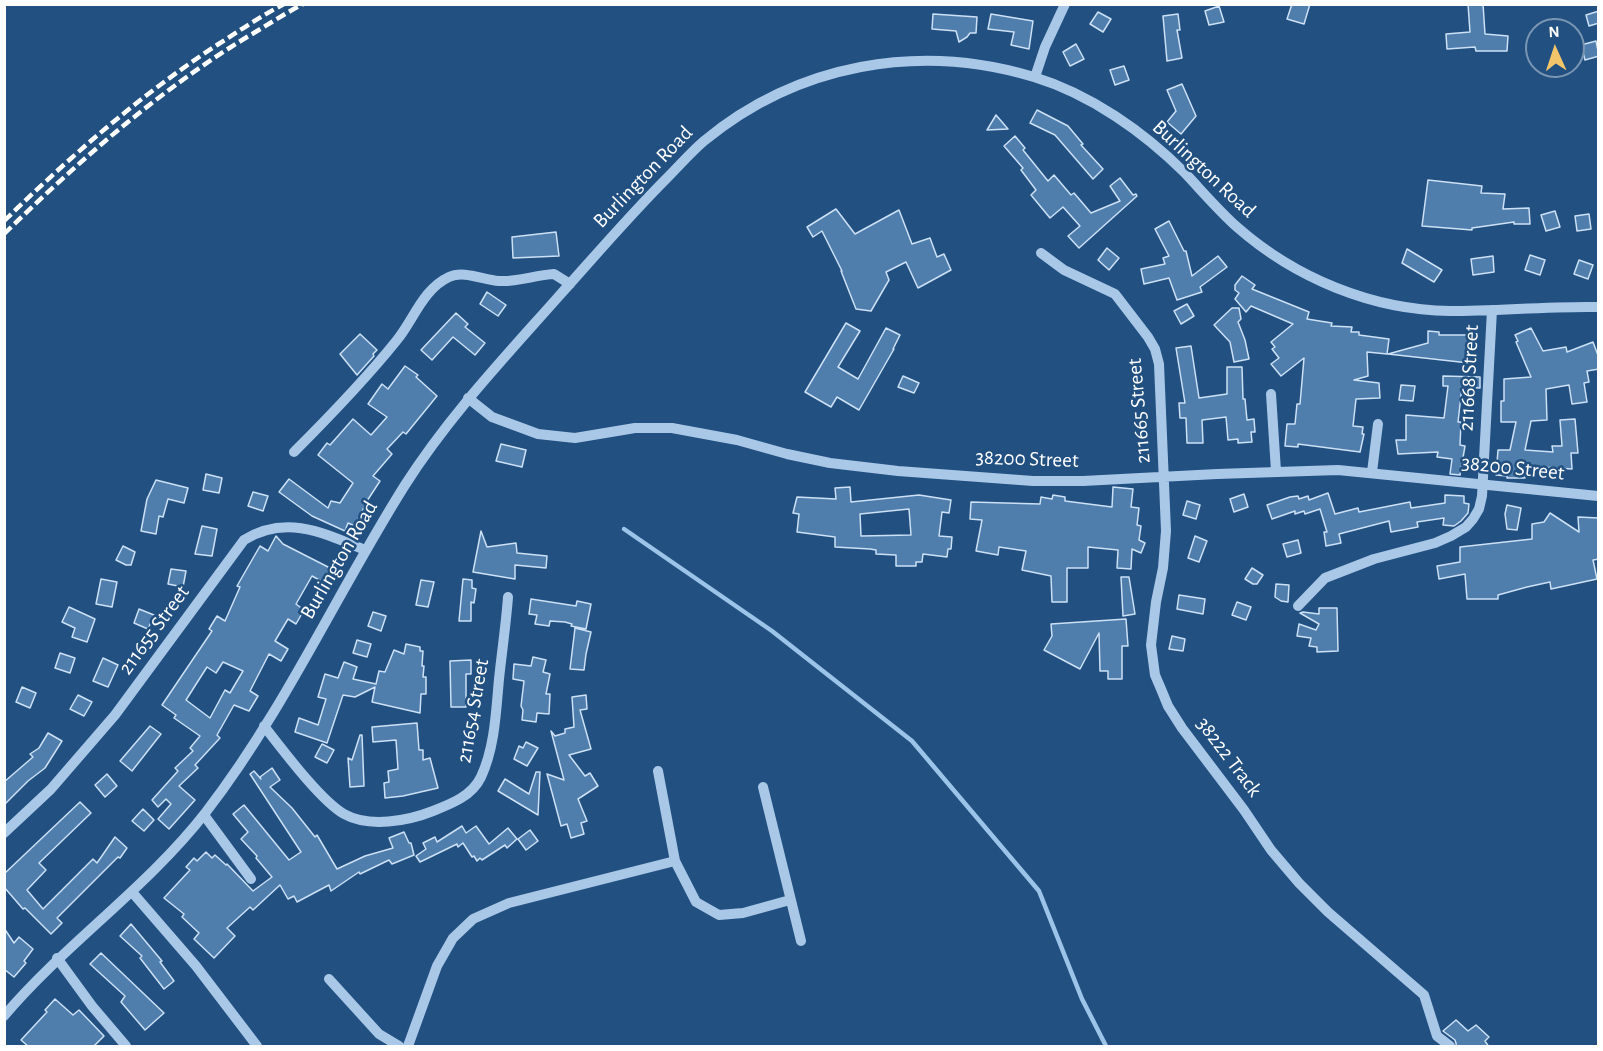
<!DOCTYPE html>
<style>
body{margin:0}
#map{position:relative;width:1603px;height:1051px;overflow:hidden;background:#225081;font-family:"Alegreya Sans",sans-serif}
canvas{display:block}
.frame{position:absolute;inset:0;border:6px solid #fff;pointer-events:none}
.north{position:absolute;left:1525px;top:18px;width:60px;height:60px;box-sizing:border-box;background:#225081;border:2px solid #7a96b3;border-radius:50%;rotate:357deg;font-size:16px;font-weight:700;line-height:24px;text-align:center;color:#fff}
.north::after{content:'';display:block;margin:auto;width:21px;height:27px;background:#f3c56b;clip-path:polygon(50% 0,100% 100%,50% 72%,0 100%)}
</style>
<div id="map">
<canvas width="1603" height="1051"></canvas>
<div class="frame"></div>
<div class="north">N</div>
</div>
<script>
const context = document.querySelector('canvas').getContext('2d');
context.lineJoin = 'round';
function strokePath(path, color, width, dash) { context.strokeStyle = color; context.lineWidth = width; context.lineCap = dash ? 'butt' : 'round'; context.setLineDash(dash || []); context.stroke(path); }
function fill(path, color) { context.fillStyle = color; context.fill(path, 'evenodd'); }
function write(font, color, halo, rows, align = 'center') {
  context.font = font + ' "Alegreya Sans",sans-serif'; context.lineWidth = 5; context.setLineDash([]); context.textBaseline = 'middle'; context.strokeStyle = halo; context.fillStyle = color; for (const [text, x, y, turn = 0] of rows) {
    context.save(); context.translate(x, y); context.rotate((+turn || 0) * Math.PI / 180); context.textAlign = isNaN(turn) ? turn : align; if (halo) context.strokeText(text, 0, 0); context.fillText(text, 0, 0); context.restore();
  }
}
const stream = new Path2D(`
 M624,529L772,631L912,741L1039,891L1082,999L1106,1046`);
const building = new Path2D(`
 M1292,4H1310L1304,24L1287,19Z
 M1468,4H1483L1485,34L1508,36L1507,51H1476L1475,47L1447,49L1446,34L1470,32Z
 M1219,6L1224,22L1209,25L1205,11Z
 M1599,11V23L1589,26L1586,15Z
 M1098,12L1111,19L1103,32L1090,24Z
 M933,14L977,17L976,33H970L967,37L959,42L956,31L932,29Z
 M991,14L1033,21L1029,49L1011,45L1014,32L988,29Z
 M1178,14L1180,30H1177L1182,58L1167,61L1163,16Z
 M1596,41L1599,56L1585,60L1581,45Z
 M1076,44L1084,59L1070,66L1063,52Z
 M1124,66L1129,80L1115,85L1110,70Z
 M1182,84L1196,116L1181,134L1167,122L1176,111L1167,90Z
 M1037,110L1068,126L1083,144L1081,145L1103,169L1093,179L1055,135L1030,123Z
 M996,115L1008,129L987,130Z
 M1015,136L1025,148L1023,150L1048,181L1054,175L1071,195L1074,193L1091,213L1120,201L1110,186L1120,178L1133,195L1136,194L1137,196L1079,248L1068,236L1080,226L1063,207L1050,218L1031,195L1036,190L1021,170L1023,168L1004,146Z
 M1428,180L1482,186L1481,193L1505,194L1503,209L1529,208L1530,224H1514V222L1472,228V230L1422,226Z
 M836,209L855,234L899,210L912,244L930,238L937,257L944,254L951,270L918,288L906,262L886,272L889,280L871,311L856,309L841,271H842L822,231L813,237L807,227Z
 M1555,211L1560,227L1546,231L1541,215Z
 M1589,214L1591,229L1577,231L1575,216Z
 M1169,221L1184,251H1186L1192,276L1218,256L1227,267L1200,287L1202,292L1177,300L1169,278L1144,284L1141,269L1165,264L1163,258L1169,256L1155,229Z
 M556,232L559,256L513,258L512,237Z
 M1107,248L1119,258L1109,270L1098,260Z
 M1407,249L1442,270L1434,282L1402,263Z
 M1530,255L1545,260L1540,275L1525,270Z
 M1493,256L1494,272L1473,275L1471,259Z
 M1579,260L1593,265L1588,279L1574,274Z
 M1242,276L1255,285L1252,289L1309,312L1307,319L1332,323L1331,326L1352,327L1351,332H1359V335L1389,339L1387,354L1367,352L1368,376L1354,380L1379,383L1380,398L1356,399L1353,426L1363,427L1362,434H1364L1360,452L1298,444V447L1285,446L1287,424H1295L1297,404H1300L1304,358L1281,376L1271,364L1279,358L1272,349L1275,347L1271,342L1293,324L1251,306L1246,312L1235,299L1239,293L1235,290V285Z
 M487,292L506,305L498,316L480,304Z
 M1187,304L1194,316L1181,324L1174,311Z
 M1232,308H1239L1241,319L1238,322L1245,340L1249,359L1234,362L1230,342L1214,325Z
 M456,313L468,324L465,327L485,343L475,355L453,337L432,360L421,350Z
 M846,323L860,331L838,367L858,379L886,328L900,335L893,349H894L859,410L837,397L831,407L805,392Z
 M1531,328L1543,351L1566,347L1567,352L1593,342L1599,358V369L1587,371L1589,382L1584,383L1587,402L1572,404L1569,385L1546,389L1547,420L1531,421L1525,450L1553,452L1552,446H1562L1560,420L1575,419L1578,453H1571L1572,469L1526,466L1525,478H1507V476L1496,475L1498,450H1510L1516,422H1501V401H1504V379L1531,377L1516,342L1518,341L1515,335Z
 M1428,331L1439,332V335H1469V363L1388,354L1428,343Z
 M360,334L377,350L373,354L374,356L357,375L340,354Z
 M1191,346L1199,398L1227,394V367H1242L1243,399H1245L1247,420L1254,419L1255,432H1251L1252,442L1238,443V439L1228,440L1226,417L1202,420L1203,443H1187L1186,418H1180L1179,403H1185L1176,348Z
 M405,366L418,375L416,377L437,396L406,434L403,432L387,449L392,454L373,476L380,481L367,501L355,526L348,523L345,531L312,516L279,492L289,479L328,508L331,501L340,503L353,483L318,455L327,443L330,445L353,419L371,435L387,417L368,404L382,384L388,389Z
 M903,376L919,383L914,393L898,387Z
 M1443,376L1480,377V388L1462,387L1458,422H1461L1460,445L1465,446L1460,475L1450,474L1452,459L1437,457L1438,452L1398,454L1396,440H1406V415L1444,418L1448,386H1443Z
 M1401,385L1415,386L1413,401L1399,400Z
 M501,444L526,450L522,467L496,461Z
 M206,474L222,478L219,493L203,490Z
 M156,480L188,488L184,503L168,499L163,517L159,516L156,534L141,531L147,499Z
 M850,487L851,502L919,495L951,500L949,513L942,512L939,536L952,537L951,549H948L947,557L923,554L922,562H916V566H896V555L876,554V550L870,549L835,547V537L797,532L799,514L793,513L797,497L836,499L835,488ZM909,509L911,535L861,536L860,514Z
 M1113,487L1133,489L1131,507L1139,508L1137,525L1141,526L1139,540L1145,543L1141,553L1132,549L1131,569L1117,568L1118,550L1088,547V568H1067V602H1052L1051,576L1022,570L1026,551L999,547L998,555L976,551L982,520L970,519L971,502L1040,504L1041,497L1052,499L1053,495L1065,497V501L1112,507Z
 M253,492L268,496L263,511L248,506Z
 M1328,493L1335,514L1358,508L1359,512L1410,502L1411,508L1445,503V495L1464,496V503L1469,504L1468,513L1461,521L1454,526L1443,525L1444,518L1417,522L1418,527L1391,532L1389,521L1339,534L1341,543L1326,546L1324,532H1327L1320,509L1305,514L1304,511L1295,514V511L1272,519L1267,505L1290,497L1298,496L1299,499L1308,496L1309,500Z
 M1244,494L1248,507L1234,512L1230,499Z
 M1187,501L1200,505L1196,519L1183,515Z
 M1507,505L1521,508L1517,530L1507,529L1505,514Z
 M1550,513L1579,532L1578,517L1599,518V559L1593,560L1597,579L1551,589L1550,582L1527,587L1498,595V599H1467L1465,574L1439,579L1437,566L1460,562V547L1532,539V524L1544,522Z
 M202,526L217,529L212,556L195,554Z
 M481,531L487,547L516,543L517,553L547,556L546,568L515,565V579L473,572Z
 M276,536L283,544L330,568L323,582L312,576L296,604L304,610L296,624L288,619L275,641L288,649L281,661L269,654L250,691L258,696L249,711L234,705L217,735L220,738L195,765L198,768L179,786L195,800L169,829L158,819L171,804L166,799L158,807L152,800L178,771L175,768L193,751L190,748L200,736L174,718L176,715L162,705L212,631L209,629L217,616L225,621L240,587L237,586L260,546L268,551ZM223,662L243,671L230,693L225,690L210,718L186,700L207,667L216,673Z
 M1195,536L1207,541L1199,562L1188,558Z
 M1298,540L1301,553L1287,557L1283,544Z
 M123,546L135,552L131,565H126L116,560Z
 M1252,568L1263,575L1257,584H1253L1245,579Z
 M171,569L186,571L183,587L168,584Z
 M1121,577H1129L1135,614L1123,616Z
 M101,579L117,582L112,607L96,604Z
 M463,579L472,580V588L476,589L474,603L471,602V621H459Z
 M421,580L434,582L428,607L416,605Z
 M1276,584L1289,585L1288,602L1281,601L1275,597Z
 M1179,595L1205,599L1203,614L1177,609Z
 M531,599L576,606L577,601L591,604L586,629L571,626L572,624L565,622L550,621L549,626L535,624L537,615L529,614Z
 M1237,602L1251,607L1246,620L1232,615Z
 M69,607L95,619L87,642L72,637L75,628L62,622Z
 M1319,608H1337L1338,651L1317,652V647L1309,646L1311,638L1297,636L1299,624L1316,630L1319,624L1300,613L1303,612L1319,614Z
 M139,609L154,615L148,629L134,623Z
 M373,612L386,616L381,631L368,626Z
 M1126,619L1128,646H1122V679H1108V671H1100L1099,633L1080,669L1044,650L1052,636L1051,624Z
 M575,628L591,632L586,654L584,670L570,669Z
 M1172,636L1185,639L1183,651L1169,649Z
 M357,640L371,644L367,657L353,653Z
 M406,644L420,647V651H423L422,666H424L423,677H426V694H421L420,713L372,702L375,687L355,697L343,695L327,743L295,732L299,718L318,725L326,699L318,697L325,674L338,678L344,662L357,667L353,679L376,684L379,671L385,672L394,650L404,654Z
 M60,653L75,658L70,673L55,668Z
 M533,657L546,660L543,672L550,674L546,694H550L549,714L537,713L536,722L522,720L523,710L521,706L524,681L513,679L514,664L531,666Z
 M103,658L118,665L108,687L93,681Z
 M471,660V674H466V707H451L450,661Z
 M22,687L36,693L30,708L16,702Z
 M78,695L92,702L84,716L70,709Z
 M586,695L587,709L580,710L591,749L569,755L585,776L590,773L598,786L578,799L587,821L581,823L584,834L571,838L567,824L561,826L547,774L564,780L551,731L555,736L565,733V729L574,727L572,697Z
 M417,723L419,750H423V760L430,758L438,788L403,796L385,798L384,783L389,782L388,771L398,769L396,740L373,742L372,727Z
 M150,726L161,734L132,771L120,761Z
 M48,733L62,741L45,768L28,781L4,805V782L33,757L30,754L39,748Z
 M360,735H362L364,786L350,787L348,758L352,760Z
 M526,742L538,748L527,766L514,759L519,746L523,748Z
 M322,744L334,750L327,763L315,757Z
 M272,768L280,780L270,787L292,808L315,837L317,835L337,869L365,856L393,848L389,838L404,832L409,843H411L414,855L392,864L389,860L360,874L359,872L331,891L329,885L297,902L294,896L288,899L280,885L253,910L250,907L227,928L235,936L214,958L194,939L199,933L182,917L184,914L164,898L190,870L186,867L194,858L197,861L206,852L212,858L215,855L226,865L227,864L253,891L272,877L256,858L257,856L241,839L248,832L233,814L244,805L289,860L301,852L250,774L254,771L261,779L260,777Z
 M536,772H540L538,815L498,791L505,779L529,794Z
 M107,774L117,786L105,797L95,785Z
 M80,802L91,813L39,863L46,870L27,890L43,909L93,859L97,863L115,837L127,848L120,858L118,857L57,918L62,923L51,934L25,908L23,909L4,887V874Z
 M143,809L154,820L144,831L132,821Z
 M462,826L466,833L476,826L489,844L508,828L517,839L507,848L505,845L482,860L480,858L477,861L474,856L472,857L463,843L458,847L457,844L420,862L416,856L426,849L423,843L435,837L437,842Z
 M530,830L538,841L526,850L518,839Z
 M131,924L162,961L160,962L174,981L164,989L140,958L142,956L120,936Z
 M4,928L14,943L19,937L33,949L24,961L26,963L14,977L4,969Z
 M101,953L164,1013L145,1030L121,1002L125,996L90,964Z
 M55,999L73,1015L79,1010L104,1036L93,1047H29L21,1040L47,1012L45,1010Z
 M1456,1020L1468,1031L1476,1025L1489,1037L1485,1041L1489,1047H1457L1455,1040L1443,1031Z`);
const minor = new Path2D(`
 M1035,77L1045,47L1065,4
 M1041,253L1064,270L1115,294L1148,337L1155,349L1159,364L1166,531L1163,568L1156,602L1151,645L1155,675L1161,689L1168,706L1182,728L1244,810L1271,850L1299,883L1328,912L1424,995L1437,1036L1450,1046
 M1271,394L1276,471
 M468,398L492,417L538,434L575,438L635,428H672L737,440L787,454L830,463L898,471L1033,481H1083L1217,474L1338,470L1598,496
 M294,452C330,416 365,380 397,340C414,319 423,289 449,277C464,270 483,280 499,281C518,282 535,275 554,274L570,284
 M1372,472L1378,424
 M1298,606L1325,578L1374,559L1435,543L1451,536L1466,527L1473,519L1479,509L1482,496L1492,310
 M264,726C282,749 320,800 344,814C369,828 408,821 433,811C451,804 472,796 481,777C495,747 496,711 499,679C502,651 506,624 508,597
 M658,771L675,861L696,902L719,915L743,913L790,900
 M763,787L801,941
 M204,815L251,879
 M4,833L51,789L115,715L244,540C286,514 324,533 365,550
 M132,892L196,966L257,1046
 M57,958L92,1006L126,1046
 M329,979L379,1034L399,1046
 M4,1016C66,943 147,888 206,812C284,711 337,593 405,485C449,416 505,357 559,296C595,256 629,216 667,178C679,166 691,152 704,141C797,64 919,42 1034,77C1090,94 1144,132 1185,173C1202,191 1218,210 1237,227C1295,278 1372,310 1450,311C1499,311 1549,306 1598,307
 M408,1046L437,966L453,938L473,919L509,903L675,861`);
const rail = new Path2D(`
 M4,221C71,156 139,96 217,45C239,31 261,16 284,4
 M4,234C80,160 157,92 247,37C266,26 284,14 303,4`);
const streetNames = [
 ["Burlington Road",1204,169,43],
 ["Burlington Road",643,177,-46],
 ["211668 Street",1469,378,-87],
 ["211665 Street",1139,411,-95],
 ["38200 Street",1027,459,2],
 ["38200 Street",1513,468,6],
 ["Burlington Road",339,560,-60],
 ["211655 Street",154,630,-54],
 ["211654 Street",473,711,-80],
 ["38222 Track",1229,757,53]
];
strokePath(stream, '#9cc4e9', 4.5);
fill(building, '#4f7dac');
strokePath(building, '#cce1f6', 1.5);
strokePath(minor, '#a9c8e8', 10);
strokePath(rail, '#fff', 4.5, [10, 4.5]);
write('21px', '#fff', '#225081', streetNames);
</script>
